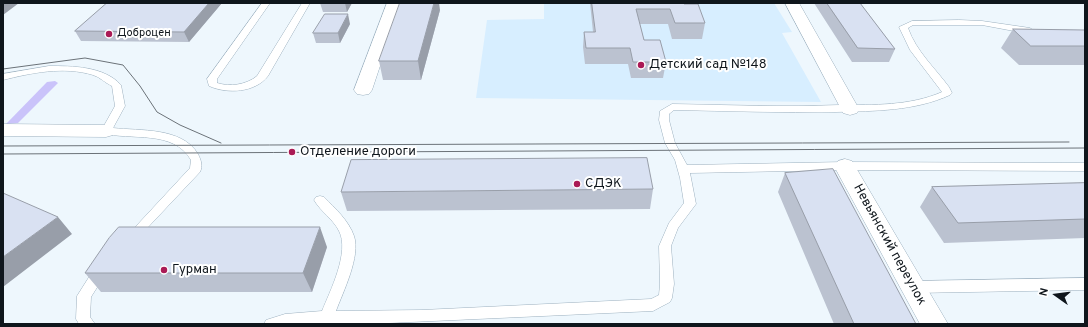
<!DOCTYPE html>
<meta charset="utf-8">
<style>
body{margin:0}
#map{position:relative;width:1088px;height:327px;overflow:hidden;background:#eef7fd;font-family:Overpass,sans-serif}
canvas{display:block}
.frame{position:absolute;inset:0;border:4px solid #0f161c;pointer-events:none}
.north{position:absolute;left:1036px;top:275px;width:40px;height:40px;-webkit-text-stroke:3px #fff;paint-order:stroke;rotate:284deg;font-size:11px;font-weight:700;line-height:16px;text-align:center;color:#0f161c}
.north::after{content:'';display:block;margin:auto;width:14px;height:18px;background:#0f161c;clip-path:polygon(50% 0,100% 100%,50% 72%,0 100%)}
</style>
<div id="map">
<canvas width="1088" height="327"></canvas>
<div class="frame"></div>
<div class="north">N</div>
</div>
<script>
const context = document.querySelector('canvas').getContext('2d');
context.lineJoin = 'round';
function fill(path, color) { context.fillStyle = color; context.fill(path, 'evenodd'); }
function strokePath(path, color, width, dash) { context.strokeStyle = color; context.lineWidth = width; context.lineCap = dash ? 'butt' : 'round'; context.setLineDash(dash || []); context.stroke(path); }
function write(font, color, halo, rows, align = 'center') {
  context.font = font + ' Overpass,sans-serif'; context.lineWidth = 4; context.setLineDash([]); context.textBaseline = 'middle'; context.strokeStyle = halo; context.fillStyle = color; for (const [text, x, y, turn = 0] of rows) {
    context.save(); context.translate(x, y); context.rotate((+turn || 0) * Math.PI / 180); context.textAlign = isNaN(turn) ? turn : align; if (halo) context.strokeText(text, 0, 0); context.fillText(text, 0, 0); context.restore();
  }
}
const built = new Path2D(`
 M544,3H774L792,32L782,33L821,102L476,98L487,20L544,19Z`);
const green = new Path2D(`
 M55,81L58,83L18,123L6,124L47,82Z`);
const lane = new Path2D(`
 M262,3H270L217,79V83C230,87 246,85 257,76L302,3H310L268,76C255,93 227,94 209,86L207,79Z
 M959,20L982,21L1030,28L1034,31L1030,34L982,25H913L908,28C916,51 935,68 949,87L952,93L950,95C915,111 875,111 836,112C782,113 728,111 674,110L669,114V120L675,143L687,165L845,162L1085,163V171L845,170L690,173L696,204L678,228L671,246L674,284L672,298L670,302L653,311L389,323L264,324L266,320L285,314L322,311C330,291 350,252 339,231C333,219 321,212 314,200L316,197L320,196L324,197C335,208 349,221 354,236C361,256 343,292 336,311L422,310L651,299L659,295L660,284L659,246L669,223L684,203L680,178L675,160L665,143L659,120L660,111L672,104C728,105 784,107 840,105C873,105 910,106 942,92L910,50L899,27L912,21Z
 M49,66C72,66 104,66 121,85L125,106L113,128C140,131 182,127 198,154C201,160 203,166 200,172L136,240L132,242L128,240L126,237L190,168L191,160C173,129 131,141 102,133L101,131L115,106L112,86C105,83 100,77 93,75C64,66 31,73 3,80V74Z
 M101,265L106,266L108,270L91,297L90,317L95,324H79L76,319L77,296L96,266Z
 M1085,278V290L913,293L908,291L906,287L908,283L913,281Z`);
const street = new Path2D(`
 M387,3H401L372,90L369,94L363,95L357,94L354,90Z
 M785,3H799L859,109L857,113L850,115L843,113L841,109Z
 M3,124L106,125L113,127L116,131L113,135L106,137L3,136Z
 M845,159L852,161L948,324H920L834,166L838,161Z`);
const tram = new Path2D(`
 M3,69L85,58L123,65L140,86L157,112L180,125L221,143
 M3,146L1069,142
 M3,154L1085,148`);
const wall = new Path2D(`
 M107,3H222L189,42L81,41L75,31Z
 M320,3H352L347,12H323Z
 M590,3H683L705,23L702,39H672L668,24H640L644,40L666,62L663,78H631L628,64H585L583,47L584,32H593Z
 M814,3H860L895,49L889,62H852Z
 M440,10L421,80H383L379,61Z
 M350,24L340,43H316L313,33Z
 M1013,29L1085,30V65H1019L1001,48Z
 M785,173L916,324H834L778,192Z
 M1085,183V238L944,243L920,207L932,187Z
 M653,189L650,209L347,211L341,192Z
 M327,247L312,292H101L85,273Z`);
const shadedWall = new Path2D(`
 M3,3H19L3,15Z
 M209,3H222L189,42L184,32Z
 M345,3H352L347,12Z
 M434,3H439L440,10L421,80L418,61Z
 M348,14L350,24L340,43L338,33Z
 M58,217L72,234L3,287V257Z
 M320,227L327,247L312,292L303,273Z`);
const building = new Path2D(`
 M107,3H209L184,32L75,31Z
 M400,3H434L418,61H379Z
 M592,3H683L684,4H698L705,23H675L670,9H636L644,40H660L666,62H633L630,48H586L584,32H595Z
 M827,3H860L895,49L858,48Z
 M325,14H348L338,33H313Z
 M1013,29L1085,30V46H1031Z
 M647,158L653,189L341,192L351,160Z
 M833,169L916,324H854L785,173Z
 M1085,183V219L958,223L932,187Z
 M3,193L58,217L3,257Z
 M119,227H320L303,273H85L109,238Z`);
const markers = [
 [109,34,4,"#aa1a55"],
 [641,65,4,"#aa1a55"],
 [292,152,4,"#aa1a55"],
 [577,184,4,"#aa1a55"],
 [164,270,4,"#aa1a55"]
];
const farPoinames = [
 ["Доброцен",117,34]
];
const poiNames = [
 ["Детский сад №148",649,65],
 ["Отделение дороги",300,152],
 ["СДЭК",585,184],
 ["Гурман",172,270]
];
const streetNames = [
 ["Невьянский переулок",889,245,61]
];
fill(built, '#d7eeff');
fill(green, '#cac3fa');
strokePath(lane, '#9cb0bf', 1);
strokePath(street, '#9cb0bf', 1);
fill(lane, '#fff');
fill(street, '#fff');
strokePath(tram, '#6b7278', 1);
fill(wall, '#bbc2d0');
fill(shadedWall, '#989ea9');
fill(building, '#d9e1f2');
strokePath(building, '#989ea9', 1);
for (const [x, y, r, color] of markers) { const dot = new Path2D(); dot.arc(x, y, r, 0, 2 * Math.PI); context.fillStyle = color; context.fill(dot); strokePath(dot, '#fff', 1.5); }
write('11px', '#0f161c', '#fff', farPoinames, 'left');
write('13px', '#0f161c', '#fff', poiNames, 'left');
write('13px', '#0f161c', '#fff', streetNames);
</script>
